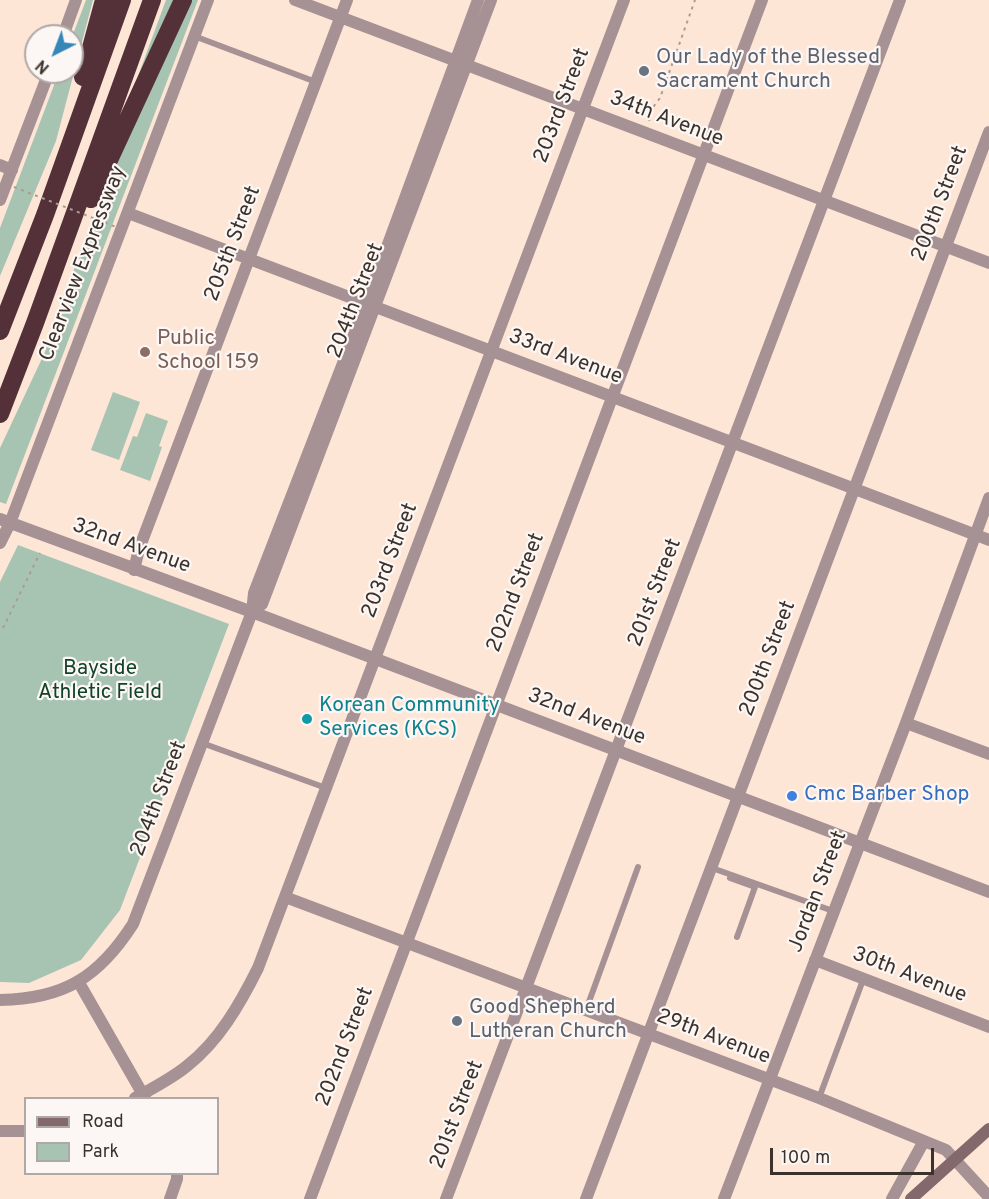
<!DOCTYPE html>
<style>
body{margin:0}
#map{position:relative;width:989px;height:1199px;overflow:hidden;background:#fee6d7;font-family:Overpass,sans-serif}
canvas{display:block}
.legend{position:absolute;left:24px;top:1097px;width:195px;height:78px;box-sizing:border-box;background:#fcf7f4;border:2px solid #afa8a4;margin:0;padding:8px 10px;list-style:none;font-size:18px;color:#3b322c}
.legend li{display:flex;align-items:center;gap:12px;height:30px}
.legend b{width:30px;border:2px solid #afa8a4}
.north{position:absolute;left:24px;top:24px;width:60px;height:60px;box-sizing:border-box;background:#fcf7f4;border:2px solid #afa8a4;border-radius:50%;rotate:222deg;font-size:16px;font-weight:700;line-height:24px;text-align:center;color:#3b322c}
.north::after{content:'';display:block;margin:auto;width:21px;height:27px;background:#3687b8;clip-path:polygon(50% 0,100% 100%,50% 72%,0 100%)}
.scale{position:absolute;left:770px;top:1148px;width:164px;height:27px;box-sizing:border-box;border:3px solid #3b322c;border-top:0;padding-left:8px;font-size:18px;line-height:21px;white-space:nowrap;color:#3b322c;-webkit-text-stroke:4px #fcf7f4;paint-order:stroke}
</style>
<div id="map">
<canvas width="989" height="1199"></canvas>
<ul class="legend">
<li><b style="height:8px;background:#83686c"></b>Road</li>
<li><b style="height:16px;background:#a7c3b2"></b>Park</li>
</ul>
<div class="north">N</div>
<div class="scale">100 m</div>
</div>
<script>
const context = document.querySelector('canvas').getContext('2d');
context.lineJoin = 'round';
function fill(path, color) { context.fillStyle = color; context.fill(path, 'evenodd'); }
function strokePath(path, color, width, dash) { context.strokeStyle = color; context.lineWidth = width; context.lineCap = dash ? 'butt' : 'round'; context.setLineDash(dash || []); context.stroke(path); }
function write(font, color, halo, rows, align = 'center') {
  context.font = font + ' Overpass,sans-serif'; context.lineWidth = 4.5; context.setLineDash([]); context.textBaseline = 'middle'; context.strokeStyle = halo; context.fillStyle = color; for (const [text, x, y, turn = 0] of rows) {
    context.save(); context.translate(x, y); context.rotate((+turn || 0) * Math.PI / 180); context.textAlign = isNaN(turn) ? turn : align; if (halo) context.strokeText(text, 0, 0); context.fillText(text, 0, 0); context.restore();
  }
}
const green = new Path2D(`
 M86,0H93L56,141L0,276V228L59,72H72V37Z
 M166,0H175L134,87Z
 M191,0H198L6,504L0,502V448L45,352L83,244L123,148Z
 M113,392L140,402L119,460L91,450Z
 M146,413L168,421L159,446L162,447L150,481L120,470L133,436L137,437Z
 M18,545L229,624L120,910L81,960L29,983L0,982V582Z`);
const path = new Path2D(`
 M649,121L654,106L660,98L695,0
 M3,628L40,553`);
const service = new Path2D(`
 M194,36L316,82
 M202,743L326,788
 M712,868L833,911
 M730,878L755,887L737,937
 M586,1010L638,867
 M819,1098L863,980`);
const minor = new Path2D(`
 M295,0L989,263
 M0,165L12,170
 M128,213L989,540
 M134,570L139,549L347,0
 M252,612L262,604L491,0
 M906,723L989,754
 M285,897L819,1098L946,1150L989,1197
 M815,960L989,1027
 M78,981L145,1098
 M0,1000C64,999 99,977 133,924L252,612L254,593L366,304L478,0
 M135,1098C153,1088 171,1079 187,1066C219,1041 240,1004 258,968L624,0
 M0,1131H26
 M170,1199L177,1179V1174
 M310,1199L762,0
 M446,1199L900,0
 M586,1199L989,132
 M724,1199L906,723L989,498
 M892,1199L924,1141`);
const tertiary = new Path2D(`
 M63,36L76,0
 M0,200L49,72
 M0,519L252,612L989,892
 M0,543L10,523L208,0`);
const secondary = new Path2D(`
 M911,1199L989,1129`);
const motorway = new Path2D(`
 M83,77L104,0
 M91,199L183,0
 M0,331L45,215L122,0
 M0,414L35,323L152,0`);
const pathBridge = new Path2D(`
 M14,187L116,227`);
const markers = [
 [644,71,6,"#6b7280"],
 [145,352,6,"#8d6e63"],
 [307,719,6,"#0f9aa8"],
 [792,796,6,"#3f7fe0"],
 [457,1021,6,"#6b7280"]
];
const worshipNames = [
 ["Our Lady of the Blessed",656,59],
 ["Sacrament Church",656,83],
 ["Good Shepherd",469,1009],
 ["Lutheran Church",469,1033]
];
const streetNames = [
 ["203rd Street",563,106,-69],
 ["34th Avenue",666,120,21],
 ["200th Street",941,204,-69],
 ["205th Street",234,244,-69],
 ["Clearview Expressway",84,264,-69],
 ["204th Street",357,301,-69],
 ["33rd Avenue",565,358,21],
 ["32nd Avenue",131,547,20],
 ["203rd Street",391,561,-69],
 ["202nd Street",517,593,-69],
 ["201st Street",656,593,-69],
 ["200th Street",769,659,-69],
 ["32nd Avenue",586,718,21],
 ["204th Street",160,799,-69],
 ["Jordan Street",819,892,-69],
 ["30th Avenue",909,976,21],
 ["29th Avenue",713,1038,21],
 ["202nd Street",346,1047,-69],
 ["201st Street",458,1115,-69]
];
const educationNames = [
 ["Public",157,340],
 ["School 159",157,364]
];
const parkNames = [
 ["Bayside",100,670],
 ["Athletic Field",100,694]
];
const cultureNames = [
 ["Korean Community",319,707],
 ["Services (KCS)",319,731]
];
const shopNames = [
 ["Cmc Barber Shop",804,796]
];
fill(green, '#a7c3b2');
strokePath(path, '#ad9b90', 2, [3, 4.5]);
strokePath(service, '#a69295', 6);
strokePath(minor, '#a69295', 12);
strokePath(tertiary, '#a69295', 12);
strokePath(secondary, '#83686c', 12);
strokePath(motorway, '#543138', 18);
strokePath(pathBridge, '#ad9b90', 2, [3, 4.5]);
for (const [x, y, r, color] of markers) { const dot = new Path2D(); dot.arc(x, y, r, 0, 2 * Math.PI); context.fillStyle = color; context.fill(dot); strokePath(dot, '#fcf7f4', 2); }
write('21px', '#5b616d', '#fcf7f4', worshipNames, 'left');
write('21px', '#3b322c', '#fcf7f4', streetNames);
write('21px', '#785e54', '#fcf7f4', educationNames, 'left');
write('21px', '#11422a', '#fcf7f4', parkNames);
write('21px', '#0d838f', '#fcf7f4', cultureNames, 'left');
write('21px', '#366cbe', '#fcf7f4', shopNames, 'left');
</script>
